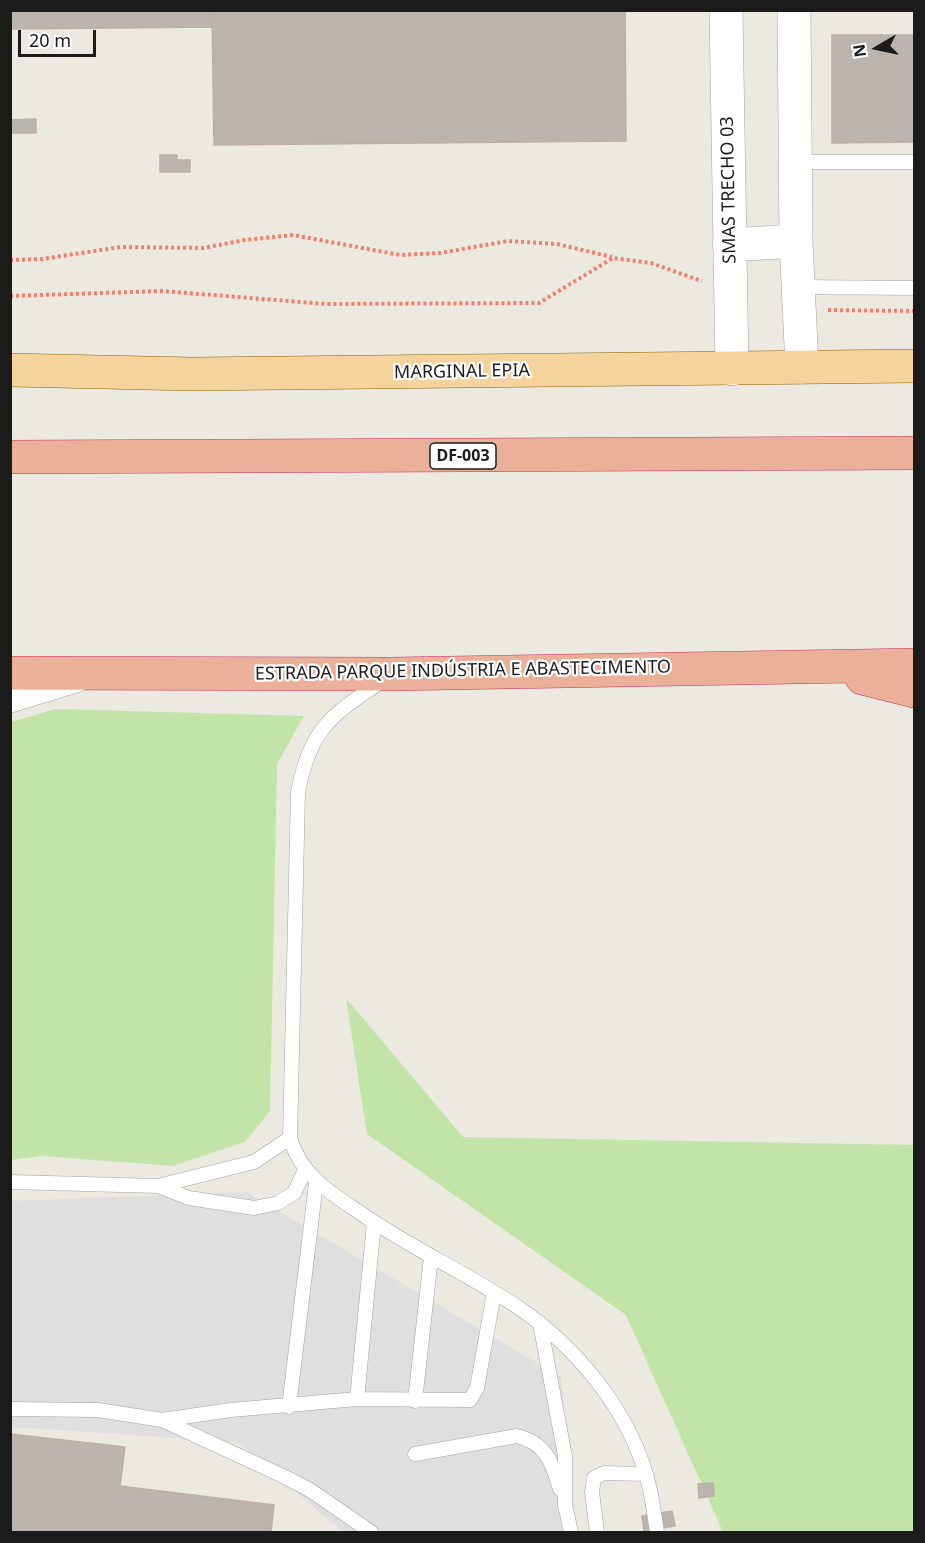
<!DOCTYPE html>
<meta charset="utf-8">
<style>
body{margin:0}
#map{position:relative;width:925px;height:1543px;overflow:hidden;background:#ece9e1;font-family:"Noto Sans",sans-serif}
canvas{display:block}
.frame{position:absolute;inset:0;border:12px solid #1b1b1b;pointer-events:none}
.north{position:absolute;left:847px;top:18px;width:60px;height:60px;-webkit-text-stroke:4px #fff;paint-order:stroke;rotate:261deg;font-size:16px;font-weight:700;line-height:24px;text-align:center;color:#1b1b1b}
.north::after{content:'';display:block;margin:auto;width:21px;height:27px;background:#1b1b1b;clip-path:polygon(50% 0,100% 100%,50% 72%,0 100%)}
.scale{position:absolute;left:18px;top:30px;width:78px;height:27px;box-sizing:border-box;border:3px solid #1b1b1b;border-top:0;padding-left:8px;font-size:18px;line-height:21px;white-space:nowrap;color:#1b1b1b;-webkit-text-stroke:4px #fff;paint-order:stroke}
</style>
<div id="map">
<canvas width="925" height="1543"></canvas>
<div class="frame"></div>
<div class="north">N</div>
<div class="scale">20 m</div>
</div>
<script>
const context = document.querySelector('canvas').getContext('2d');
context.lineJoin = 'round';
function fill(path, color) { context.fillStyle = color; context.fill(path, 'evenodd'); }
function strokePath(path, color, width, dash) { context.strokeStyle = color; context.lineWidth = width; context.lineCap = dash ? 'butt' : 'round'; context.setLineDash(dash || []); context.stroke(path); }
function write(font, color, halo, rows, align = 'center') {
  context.font = font + ' "Noto Sans",sans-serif'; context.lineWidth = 4.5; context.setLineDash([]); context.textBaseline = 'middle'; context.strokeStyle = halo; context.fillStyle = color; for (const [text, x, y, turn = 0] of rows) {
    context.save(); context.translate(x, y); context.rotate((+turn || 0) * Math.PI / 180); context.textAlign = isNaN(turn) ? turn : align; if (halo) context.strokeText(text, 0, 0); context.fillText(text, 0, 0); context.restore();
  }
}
const grass = new Path2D(`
 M56,709L304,716L277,764L270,1111L245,1142L173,1166L42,1156L11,1160V722Z
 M346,998L463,1137L914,1145V1532H723L626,1315L367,1134Z`);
const parking = new Path2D(`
 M246,1192L561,1377L575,1532H343L238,1442L11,1427L10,1201Z`);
const building = new Path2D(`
 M10,10H212V27L10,29Z
 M212,10H625L626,141L214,145Z
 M832,35H914V142L832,143Z
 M36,119V133H10V120Z
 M160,155H177V160H190V172H160Z
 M10,1434L125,1447L120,1486L274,1505L271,1532H10Z
 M713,1483L714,1496L699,1498L698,1484Z
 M672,1511L675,1526L644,1531L642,1516Z`);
const path = new Path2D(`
 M10,260L42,259L121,247L203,248L245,240L293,235L400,255L440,253L508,241L557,244L612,257
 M10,296L162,291L326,304L539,303L613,258L651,263L702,281
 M828,310L914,311`);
const service = new Path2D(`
 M795,162H914
 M798,287L914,288
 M382,681C330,716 311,728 298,792L290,1138C301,1175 329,1192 359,1212C410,1248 467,1273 519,1308C576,1347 626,1407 646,1474C652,1493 654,1514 657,1532
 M10,1182L158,1186L189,1198L254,1208L278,1203L294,1193L305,1170
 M158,1186L254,1162L290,1138
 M540,1323L565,1456V1505L571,1532
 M357,1399L374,1223
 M415,1401L431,1257
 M289,1407L316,1183
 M10,1409L98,1410L162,1420L285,1477L310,1490L371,1532
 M162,1420L231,1410L357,1399L470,1400L477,1388L494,1293
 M415,1454L517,1436C546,1443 552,1462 560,1489
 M597,1532L592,1492L594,1478L604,1473L646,1474`);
const tertiary = new Path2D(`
 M726,10L732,369
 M794,10L796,241L802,367
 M729,245L796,241
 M10,696L75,676`);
const primary = new Path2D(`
 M10,370L192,374L914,366`);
const trunk = new Path2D(`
 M10,457L914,453
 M10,673L391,674L914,665
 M862,678L914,691`);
const shields = [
 [463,456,66]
];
const shieldNames = [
 ["DF-003",463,456]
];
const streetNames = [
 ["SMAS TRECHO 03",729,190,-91],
 ["MARGINAL EPIA",462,372,-1],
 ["ESTRADA PARQUE INDÚSTRIA E ABASTECIMENTO",463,671,-1]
];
fill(grass, '#c3e4a8');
fill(parking, '#dfdfdf');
fill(building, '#bcb4ae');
strokePath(building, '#bcb0a4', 1.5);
strokePath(service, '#a2a2a2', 15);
strokePath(tertiary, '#a2a2a2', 34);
strokePath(primary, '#896409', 34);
strokePath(trunk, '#ca2e5d', 34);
strokePath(path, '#f0806d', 4, [3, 3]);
strokePath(service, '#fff', 14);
strokePath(tertiary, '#fff', 33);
strokePath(primary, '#f5d39c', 33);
strokePath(trunk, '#eab09a', 33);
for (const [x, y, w] of shields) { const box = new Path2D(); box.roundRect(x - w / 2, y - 13, w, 26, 4.5); context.fillStyle = '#fff'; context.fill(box); strokePath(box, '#1b1b1b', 1.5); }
write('bold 16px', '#1b1b1b', null, shieldNames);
write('18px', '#1b1b1b', '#fff', streetNames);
</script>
